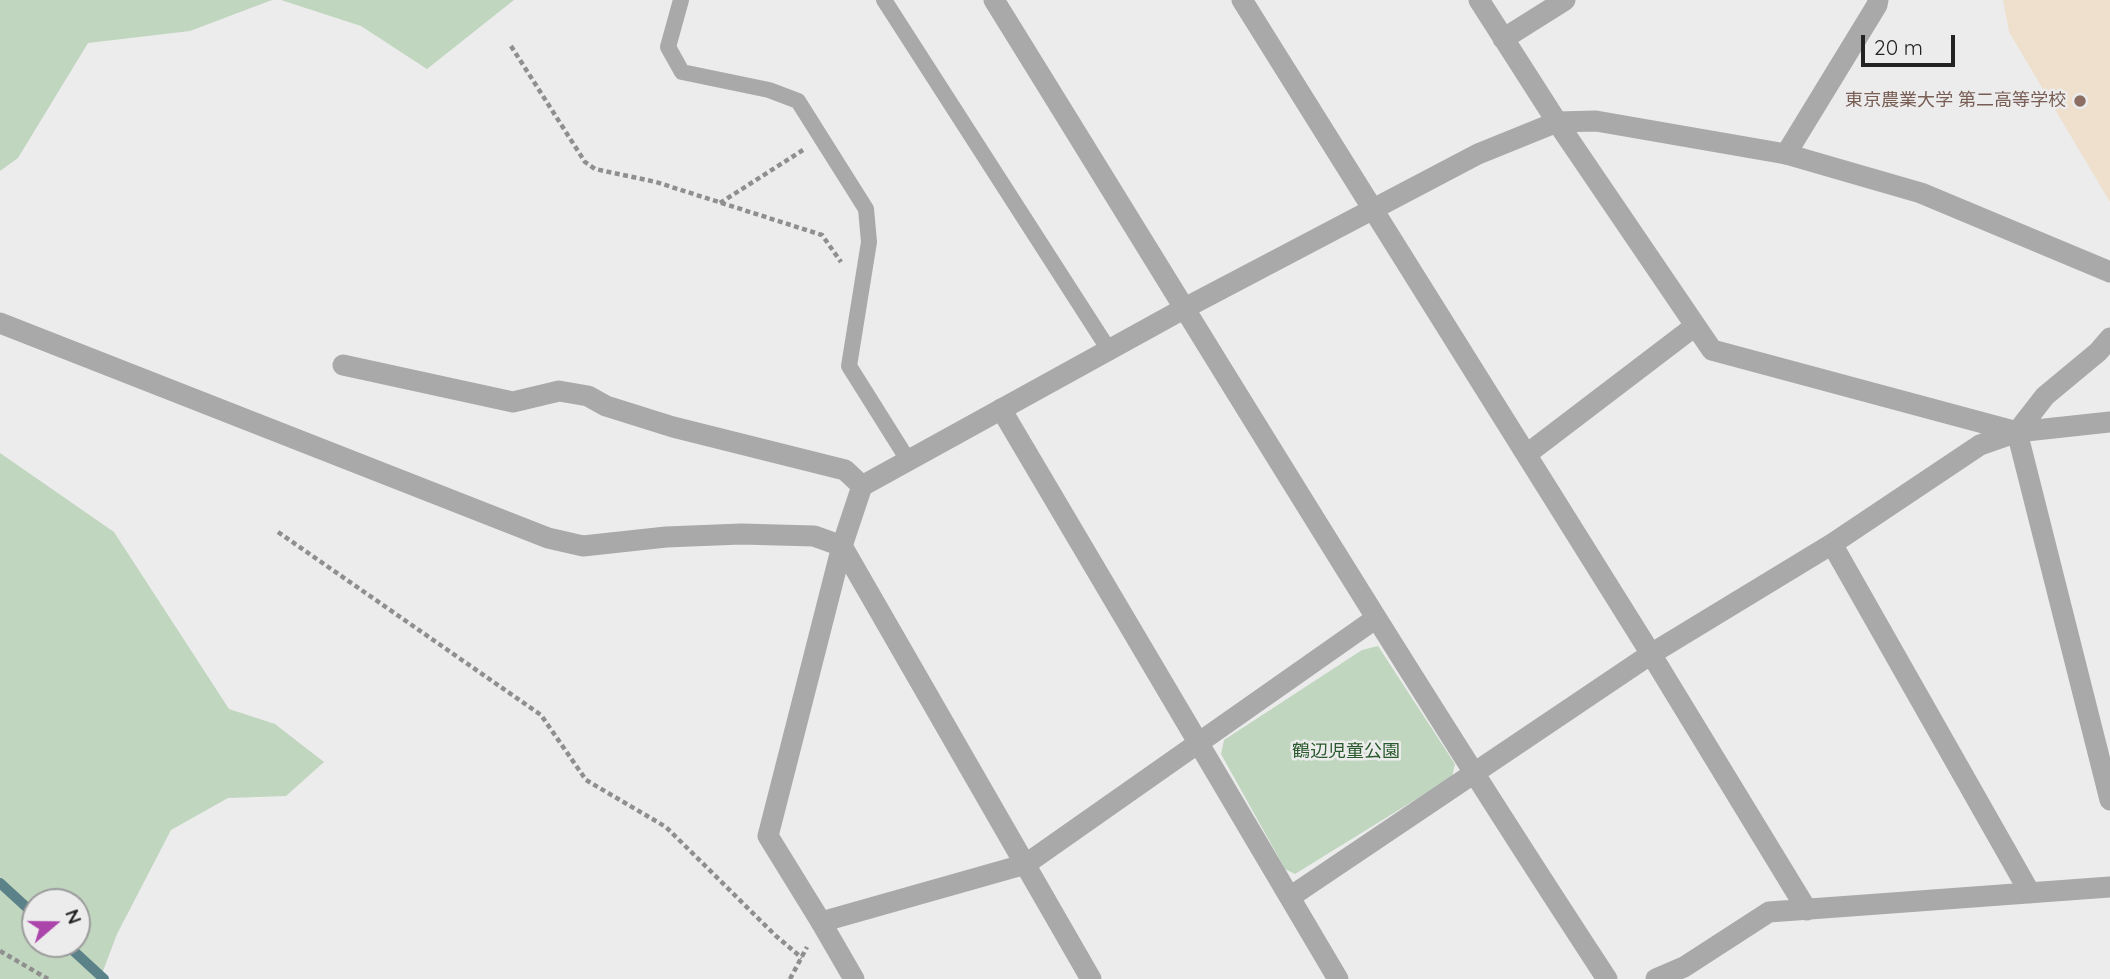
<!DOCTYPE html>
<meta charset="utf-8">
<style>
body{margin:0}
#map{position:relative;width:2110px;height:979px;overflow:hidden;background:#ececed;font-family:Quicksand,sans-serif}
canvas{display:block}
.north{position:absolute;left:21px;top:888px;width:70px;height:70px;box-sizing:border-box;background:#ececed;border:2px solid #9c9c9d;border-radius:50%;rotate:70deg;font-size:19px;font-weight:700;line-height:28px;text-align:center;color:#232324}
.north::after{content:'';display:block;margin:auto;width:24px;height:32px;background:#ab45aa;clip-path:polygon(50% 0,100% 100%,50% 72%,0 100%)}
.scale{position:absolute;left:1861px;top:35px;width:94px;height:32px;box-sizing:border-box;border:4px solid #232324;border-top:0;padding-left:9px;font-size:21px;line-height:24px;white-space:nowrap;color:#232324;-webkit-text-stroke:5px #ececed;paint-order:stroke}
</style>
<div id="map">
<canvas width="2110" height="979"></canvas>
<div class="north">N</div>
<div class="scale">20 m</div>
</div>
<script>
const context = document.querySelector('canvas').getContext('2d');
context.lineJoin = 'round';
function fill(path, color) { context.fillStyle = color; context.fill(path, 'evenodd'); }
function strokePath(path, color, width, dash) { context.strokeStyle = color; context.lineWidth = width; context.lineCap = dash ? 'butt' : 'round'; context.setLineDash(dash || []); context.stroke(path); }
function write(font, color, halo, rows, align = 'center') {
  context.font = font + ' Quicksand,"Noto Sans JP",sans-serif'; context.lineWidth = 5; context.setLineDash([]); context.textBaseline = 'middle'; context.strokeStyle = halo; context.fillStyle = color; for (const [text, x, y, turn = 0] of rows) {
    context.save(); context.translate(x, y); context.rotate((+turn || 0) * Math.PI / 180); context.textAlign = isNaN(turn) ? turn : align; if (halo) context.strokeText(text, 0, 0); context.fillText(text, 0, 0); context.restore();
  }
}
const education = new Path2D(`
 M2003,0H2110V202L2009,32Z`);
const green = new Path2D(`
 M0,0H272L190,31L88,43L18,158L0,171Z
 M281,0H514L427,69L361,26Z
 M0,453L114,532L229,709L275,724L324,762L286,796L228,798L171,830L117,934L100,979H0ZM35,902H77V944H35Z
 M1378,646L1455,764L1452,777L1295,874L1285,869L1221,754L1224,740L1362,650Z`);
const stream = new Path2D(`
 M0,883L35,915
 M66,944L104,979`);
const path = new Path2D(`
 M511,46L585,162L595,169L656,182L822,235L841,262
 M720,203L803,150
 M278,532L541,715L586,780L666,827L776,936L802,958
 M0,951L48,979
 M790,979L807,947`);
const service = new Path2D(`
 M681,0L668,47L682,72L769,90L798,101L866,209L869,242L849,366L908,460
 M884,0L1109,350`);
const minor = new Path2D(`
 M994,0C1197,327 1396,657 1607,979
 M1242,0L1651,654L1807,910
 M1479,0L1557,122L1712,350L2017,432L2110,422
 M1503,39L1565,0
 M1786,154L1877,5L1878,0
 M0,323L548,538L583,546L666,537L741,534L814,536L842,546L1091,979
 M343,365L513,402L559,391L588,396L606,406L673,427L845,470L862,486
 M1001,409L1338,979
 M2017,432L2110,800
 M1527,454L1695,326
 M1832,544L2030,893
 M1290,897L1651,654L1832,544L1980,445L2017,432L2045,396L2098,352L2110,338
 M854,979L821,922L1026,864L1375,619
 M1656,979L1684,967L1769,912L2110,887`);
const tertiary = new Path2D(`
 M821,922L768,836L842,546L862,486L1185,308L1478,154L1557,122L1596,121L1786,154L1921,193L2110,272`);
const markers = [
 [2080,101,7,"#8d6e63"]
];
const educationNames = [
 ["東京農業大学 第二高等学校",2066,101]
];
const parkNames = [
 ["鶴辺児童公園",1346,752]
];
fill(education, '#eee0cd');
fill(green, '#c0d6bf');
strokePath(stream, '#5b8189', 10);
strokePath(path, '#8f8f90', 4.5, [5, 3.5]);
strokePath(service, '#aaa9a9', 16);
strokePath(minor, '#aaa9a9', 21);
strokePath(tertiary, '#aaa9a9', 21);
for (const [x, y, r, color] of markers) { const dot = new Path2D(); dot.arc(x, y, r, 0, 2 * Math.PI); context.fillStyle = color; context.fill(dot); strokePath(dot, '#ececed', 2.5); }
write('18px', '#785e54', '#ececed', educationNames, 'right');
write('18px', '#29592c', '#ececed', parkNames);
</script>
